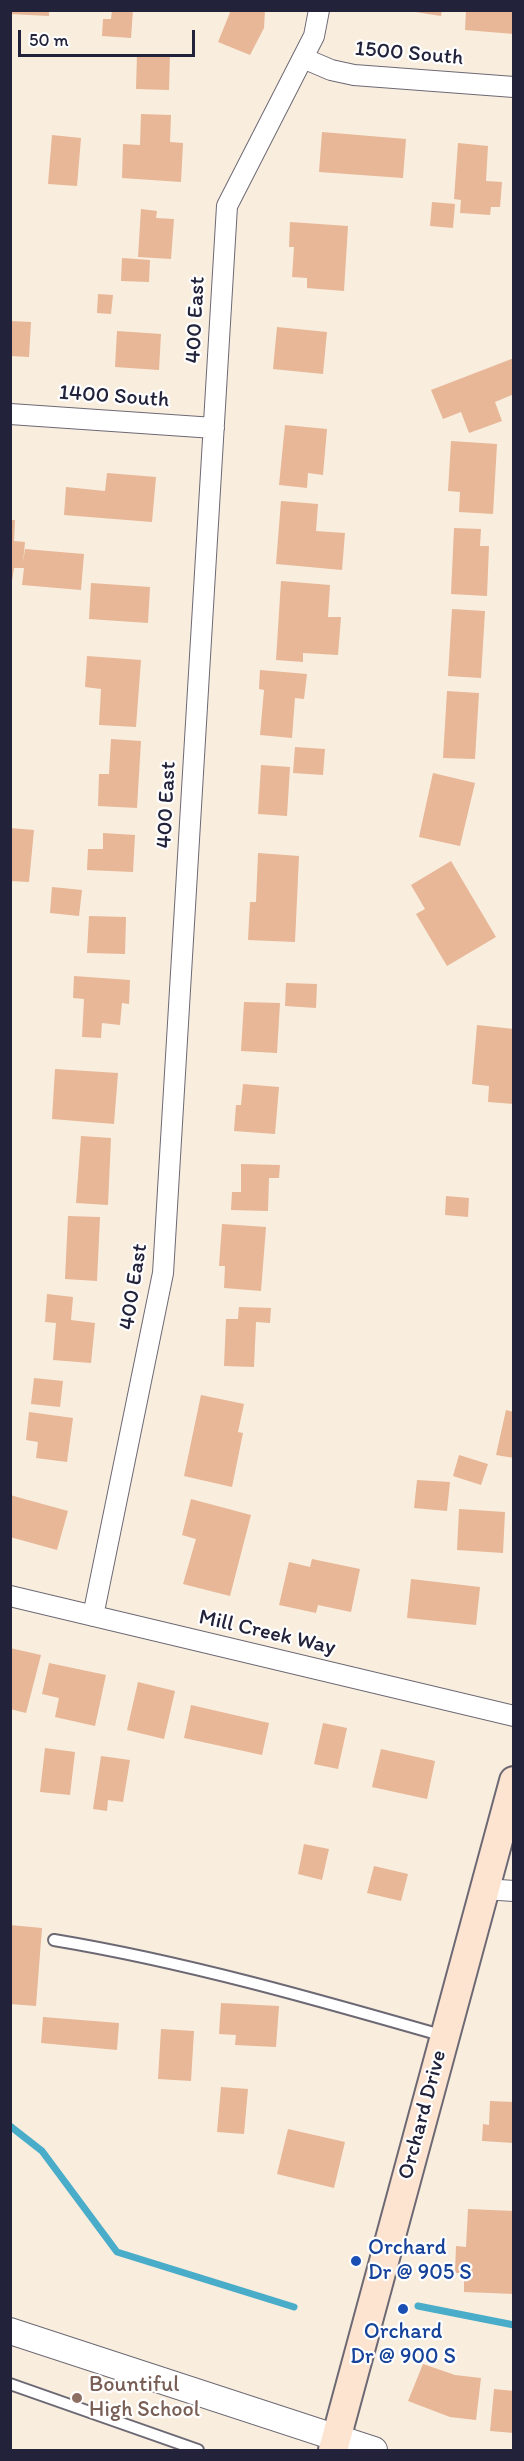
<!DOCTYPE html>
<style>
body{margin:0}
#map{position:relative;width:524px;height:2461px;overflow:hidden;background:#f9edde;font-family:Itim,sans-serif}
canvas{display:block}
.frame{position:absolute;inset:0;border:12px solid #22223b;pointer-events:none}
.scale{position:absolute;left:18px;top:30px;width:177px;height:27px;box-sizing:border-box;border:3px solid #22223b;border-top:0;padding-left:8px;font-size:18px;line-height:21px;white-space:nowrap;color:#22223b;-webkit-text-stroke:4px #fff;paint-order:stroke}
</style>
<div id="map">
<canvas width="524" height="2461"></canvas>
<div class="frame"></div>
<div class="scale">50 m</div>
</div>
<script>
const context = document.querySelector('canvas').getContext('2d');
context.lineJoin = 'round';
function strokePath(path, color, width, dash) { context.strokeStyle = color; context.lineWidth = width; context.lineCap = dash ? 'butt' : 'round'; context.setLineDash(dash || []); context.stroke(path); }
function fill(path, color) { context.fillStyle = color; context.fill(path, 'evenodd'); }
function write(font, color, halo, rows, align = 'center') {
  context.font = font + ' Itim,sans-serif'; context.lineWidth = 4.5; context.setLineDash([]); context.textBaseline = 'middle'; context.strokeStyle = halo; context.fillStyle = color; for (const [text, x, y, turn = 0] of rows) {
    context.save(); context.translate(x, y); context.rotate((+turn || 0) * Math.PI / 180); context.textAlign = isNaN(turn) ? turn : align; if (halo) context.strokeText(text, 0, 0); context.fillText(text, 0, 0); context.restore();
  }
}
const stream = new Path2D(`
 M10,2126L42,2151L117,2252L294,2307
 M418,2306L514,2325`);
const building = new Path2D(`
 M10,10H49V16L10,14Z
 M112,10H133L131,38L102,36L103,19H111Z
 M231,10H265L264,28L250,55L218,42Z
 M402,10H442L441,16Z
 M466,10H514V34L465,30Z
 M137,54L170,55L169,90L136,89Z
 M141,114L171,115L170,142L183,143L181,182L122,178L123,144L140,145Z
 M322,132L406,139L403,178L319,172Z
 M52,135L81,138L77,186L48,184Z
 M458,143L488,146L486,181L502,182L500,207H491L490,215L460,213L461,200L454,199Z
 M432,202L455,204L453,228L430,226Z
 M141,209L157,211L156,218L174,219L171,259L138,257Z
 M290,222L348,226L344,291L307,288V278L292,277L294,247H289Z
 M122,258L150,260L149,282L121,281Z
 M98,294L113,295L111,314L97,313Z
 M10,321L31,322L29,357L10,356Z
 M277,327L327,332L323,374L273,369Z
 M117,331L161,334L159,370L115,367Z
 M514,358V394L495,402L502,421L469,433L461,412L443,419L431,390Z
 M285,425L327,429L323,475L308,473L307,488L279,485Z
 M451,441L497,444L493,514L459,512L460,492L448,491Z
 M107,473L156,477L152,522L64,515L66,487L105,491Z
 M281,501L318,504L316,531L345,533L342,570L276,564Z
 M10,520H15L14,541L25,542L23,563L25,549L84,554L81,590L22,585L24,568H14L10,594Z
 M454,528L481,529L480,546H489L487,596L451,594Z
 M281,581L330,585L328,617H341L338,655L303,653V662L276,660Z
 M91,583L150,587L148,623L89,619Z
 M452,609L485,611L481,678L448,676Z
 M87,656L141,660L136,727L99,725L101,689L85,687Z
 M260,670L307,674L304,699L295,698L292,738L260,735L264,690L259,689Z
 M447,691L479,693L475,759L443,758Z
 M111,739L141,741L137,808L98,806L99,774H109Z
 M295,747L325,749L323,775L293,773Z
 M261,765L290,767L287,816L258,814Z
 M433,773L475,783L460,846L419,837Z
 M10,828L34,830L29,882L10,881Z
 M103,833L135,835L133,872L87,870L88,849H103Z
 M258,853L299,856L295,942L248,940L250,902H256Z
 M451,861L496,937L447,966L416,914L425,909L411,885Z
 M52,887L82,890L79,916L50,913Z
 M89,916L126,917L125,954L87,953Z
 M74,976L130,980L129,1004L122,1003L120,1025L102,1023L101,1038L82,1037L84,999L73,998Z
 M286,983L317,984L316,1008L285,1006Z
 M244,1002L280,1003L277,1053L241,1051Z
 M477,1025L514,1029V1104L488,1102L489,1086L472,1084Z
 M55,1069L118,1073L114,1124L52,1119Z
 M243,1084L279,1087L275,1134L234,1131L236,1105H241Z
 M81,1136L111,1138L108,1205L76,1203Z
 M241,1164L280,1165L279,1178H269L268,1211L231,1210L232,1192H241Z
 M446,1196L469,1198L468,1217L445,1215Z
 M68,1216L100,1217L97,1281L65,1279Z
 M222,1224L266,1227L261,1291L224,1288L225,1266H219Z
 M47,1294L73,1297L71,1320L95,1323L91,1363L53,1360L56,1323L45,1322Z
 M239,1307L271,1308L270,1323L256,1322L254,1367L224,1366L226,1319H238Z
 M34,1378L63,1381L60,1407L31,1404Z
 M201,1395L244,1404L238,1432L243,1433L232,1487L184,1476Z
 M506,1410L514,1412V1458L496,1455Z
 M29,1412L73,1418L67,1462L36,1458L38,1442L26,1440Z
 M459,1455L488,1464L481,1485L453,1476Z
 M417,1480L450,1482L447,1511L414,1508Z
 M10,1495L68,1511L57,1550L10,1537Z
 M191,1499L251,1515L230,1596L183,1584L196,1539L182,1535Z
 M459,1509L505,1512L503,1553L457,1550Z
 M312,1559L360,1569L351,1612L318,1605L316,1613L279,1605L289,1562L310,1567Z
 M411,1579L480,1587L476,1625L407,1618Z
 M10,1648L41,1655L26,1713L10,1709Z
 M49,1663L106,1675L95,1726L55,1717L59,1698L42,1694Z
 M138,1682L175,1691L164,1739L127,1730Z
 M191,1705L269,1723L262,1755L184,1738Z
 M323,1723L347,1728L338,1769L314,1764Z
 M45,1748L75,1752L70,1795L40,1792Z
 M381,1749L435,1761L427,1799L372,1787Z
 M101,1756L130,1760L123,1802L108,1800L107,1811L93,1809Z
 M304,1844L329,1849L322,1880L298,1874Z
 M374,1866L408,1874L401,1901L367,1893Z
 M10,1925L42,1928L36,2006L10,2004Z
 M221,2003L279,2006L276,2047L235,2045L236,2035L219,2034Z
 M43,2017L119,2023L117,2050L41,2043Z
 M161,2029L194,2031L191,2081L158,2079Z
 M221,2087L248,2089L244,2134L217,2132Z
 M490,2101L514,2102V2143L482,2141L483,2124L489,2125Z
 M288,2129L345,2142L334,2188L277,2174Z
 M468,2209L514,2211V2294L464,2292V2273H455L456,2246L466,2247Z
 M423,2364L455,2375L481,2378L476,2420L450,2417L408,2401Z
 M494,2389L514,2391V2433L490,2431Z`);
const service = new Path2D(`
 M54,1940C186,1962 315,1999 444,2036
 M10,2384L198,2450`);
const minor = new Path2D(`
 M303,58L331,70L354,75L514,87
 M10,414L214,428
 M10,1596L514,1716
 M93,1616L163,1273L227,206L314,36L319,10
 M484,1889L514,1891`);
const tertiary = new Path2D(`
 M10,2331L374,2450`);
const secondary = new Path2D(`
 M333,2450L514,1781`);
const markers = [
 [356,2261,6,"#1a4fb4"],
 [403,2309,6,"#1a4fb4"],
 [77,2398,6,"#8d6e63"]
];
const streetNames = [
 ["1500 South",409,54,5],
 ["400 East",196,320,-87],
 ["1400 South",114,397,4],
 ["400 East",167,805,-87],
 ["400 East",134,1287,-81],
 ["Mill Creek Way",267,1633,13],
 ["Orchard Drive",423,2115,-75]
];
const transitNames = [
 ["Orchard",368,2248],
 ["Dr @ 905 S",368,2273],
 ["Orchard",403,2332,"center"],
 ["Dr @ 900 S",403,2357,"center"]
];
const educationNames = [
 ["Bountiful",89,2385],
 ["High School",89,2410]
];
strokePath(stream, '#49acc9', 7);
fill(building, '#e7b797');
strokePath(service, '#6d6974', 14);
strokePath(minor, '#6d6974', 22);
strokePath(tertiary, '#6d6974', 28);
strokePath(secondary, '#6d6974', 32);
strokePath(service, '#fff', 10);
strokePath(minor, '#fff', 20);
strokePath(tertiary, '#fff', 26);
strokePath(secondary, '#fde4d1', 28);
for (const [x, y, r, color] of markers) { const dot = new Path2D(); dot.arc(x, y, r, 0, 2 * Math.PI); context.fillStyle = color; context.fill(dot); strokePath(dot, '#fff', 2); }
write('22px', '#22223b', '#fff', streetNames);
write('22px', '#164399', '#fff', transitNames, 'left');
write('22px', '#785e54', '#fff', educationNames, 'left');
</script>
